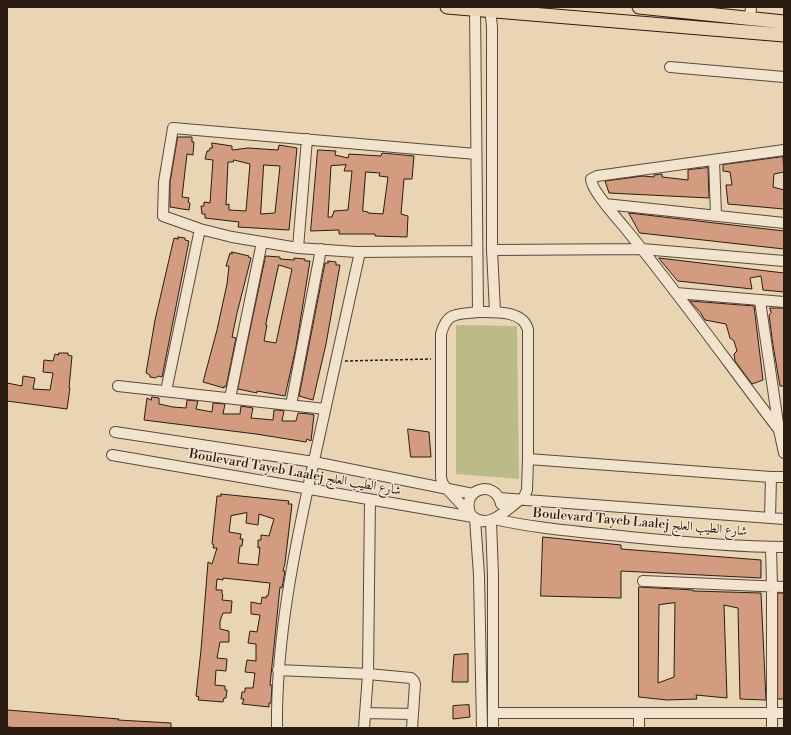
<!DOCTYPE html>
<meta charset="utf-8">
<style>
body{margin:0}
#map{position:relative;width:791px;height:735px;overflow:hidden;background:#e9d4b4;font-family:"Libre Bodoni",serif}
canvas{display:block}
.frame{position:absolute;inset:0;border:8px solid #2b1c12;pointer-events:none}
</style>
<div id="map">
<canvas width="791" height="735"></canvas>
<div class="frame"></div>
</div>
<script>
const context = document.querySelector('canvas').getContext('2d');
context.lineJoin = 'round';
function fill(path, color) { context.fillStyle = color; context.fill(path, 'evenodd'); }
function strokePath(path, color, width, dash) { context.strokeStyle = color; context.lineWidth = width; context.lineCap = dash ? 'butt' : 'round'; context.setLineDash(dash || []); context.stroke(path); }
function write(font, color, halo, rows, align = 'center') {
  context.font = font + ' "Libre Bodoni",Amiri,serif'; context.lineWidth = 3; context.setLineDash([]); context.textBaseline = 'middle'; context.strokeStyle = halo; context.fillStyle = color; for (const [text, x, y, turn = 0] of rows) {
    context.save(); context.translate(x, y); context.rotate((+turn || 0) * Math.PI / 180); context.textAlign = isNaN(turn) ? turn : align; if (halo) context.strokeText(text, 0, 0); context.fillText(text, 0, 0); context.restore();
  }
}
const green = new Path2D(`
 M456,325L517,326L519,479L456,474Z`);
const building = new Path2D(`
 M178,137H192V142H194L193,155L187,154L182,197L189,198L188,202L190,203L189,210L170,207V183Z
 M212,143L232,146V150L248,148L278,150L279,145L297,148L289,230L238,227L239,222L205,218V214H202L201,206H204V202L210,203L213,160L205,159L207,151H209L210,148H212ZM234,160L250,164L246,211L229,210V204L226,205L228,162H233ZM264,165L280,166L275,213L261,214Z
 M318,150L336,151L335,155L348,158L349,154L381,156L382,153L414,156L412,179H404L401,214L408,216L407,237L375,236V234H339V230L311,231ZM346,165L344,171H352L348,210L334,211L332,217H328L331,166ZM366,172L380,173L379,176L388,177L383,214L368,213V212L363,211Z
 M783,157L784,172L774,174L773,187L784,190V209L728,204L726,185H732L730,172L723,171V165Z
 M708,168L709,198L609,193L605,181L643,176L654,177V175L662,174V177L688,180V170Z
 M629,213L784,231V249L640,233Z
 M178,237L185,238V240L189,241L162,377L158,376L156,378L150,377V375L146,373L155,320L174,238L178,239Z
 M232,252L249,256L248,257L251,258L237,313L232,337L236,338L226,387L224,386V388L203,382L217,330L227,284L229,266H226L230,253L232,254Z
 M266,256L280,257V259L294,260V258L305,259V261H310L296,347L285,396L257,391V393L238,389ZM279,265L292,269L276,343L264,341L267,325H266Z
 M659,258L784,273V292L763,290L761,276L750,278L752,289L678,281Z
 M328,261L336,262V265H340L326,344L313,400L299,396L325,263H328Z
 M690,301L754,306L763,380L752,384L735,361L734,354L737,351L734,341L730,338L726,324L705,320L700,312Z
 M770,308H784V386H780L773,345L769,315L771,313Z
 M59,353H68V355L72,356L69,388H70L67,409L7,401V383L22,386L23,376L35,378L33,389L50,390L53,373L43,372L44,360L53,361L55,354L58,355Z
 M152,397L159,398V404L173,407L186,408L187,400L198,401L196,409L212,412L213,403L225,404L223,414H240L241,406L253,408L251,418L273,420L274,410H278L284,411L282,421H296L298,413L310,414L314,415L311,441L307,439L306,442L256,434L144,420L147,398L151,400Z
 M408,429L429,432L431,457H411Z
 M221,494L289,501L288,504H292L285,563L283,571H285L282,588L280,587L270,685H272L271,703H269V707L242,704L244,699H241L242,692H245V688H253L255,673L245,672L247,660L256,661V644L248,643L250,631L257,632L260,615L251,614V602L261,604L262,597L266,598V596H268L270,583L223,578V580L217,579L216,590H222V594L223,595L222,600L232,601L231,613H223L220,621V629L229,631V642H220L217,658L227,659L226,671L216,670L215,685L225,686V690H227L226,698H224L223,702L198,700L199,697L196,696L201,650L208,562L212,564L217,548H213L214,545L212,544L217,496H221ZM247,513L246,523L258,525L259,514L274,519L269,536L261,535V540H258V548L260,547L258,565L238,563L240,546H242L243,539H240L241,534L229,532L231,516Z
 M543,537L621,545V549L761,560V578L621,571V598L541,596Z
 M639,587L693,590V591L761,593L766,700L740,699L738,608L724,605L727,698L696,695L697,699L667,700L639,697ZM675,603L674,677L658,683L659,605Z
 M778,593H784V699H778Z
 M468,654V682H452L454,655Z
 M469,705L470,717L453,719V706Z
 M7,710L119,719L118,720L171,723V728H11V727H7Z`);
const path = new Path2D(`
 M345,361L431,359`);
const minor = new Path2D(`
 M475,7L478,312
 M490,7L492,27V250L495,312
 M750,18L751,7
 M670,67L784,77
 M476,154L173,128L164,182L163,216L200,229L232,237L298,248L356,252L477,251
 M714,160L716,215
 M605,204L784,223
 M298,248L307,139
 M492,250L642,249L784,261
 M676,293L784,302
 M760,301L779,430L784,453
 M478,312C494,312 524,310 528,330V459L527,490L524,497L520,500C507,509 489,530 473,517L446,488L442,482L441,477V334C447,311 457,315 478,312Z
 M118,386L325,409
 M166,391L200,229
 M230,398L262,242
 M291,405L321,249
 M779,430C728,363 679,294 625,228C617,218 591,190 591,179L597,176L784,150
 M115,432L314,462L473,494
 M112,455L473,517
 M528,459L771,477L770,518
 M771,477H784
 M499,498L784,519
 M470,513C461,488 496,479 501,504
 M475,519L479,575L482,728
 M494,519C538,529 584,532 629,537C680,542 733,547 784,547
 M491,521L493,576V728
 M771,547L772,586V728
 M643,581L784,587
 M278,670L368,674L411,678L414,681L415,684L412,728
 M365,713L412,714
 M493,713H784
 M639,713V728
 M277,728C276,639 294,551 313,465C329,394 344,323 360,252
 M364,728L368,674L370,499`);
const major = new Path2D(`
 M447,7L784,35
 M639,7L784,22`);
const streetNames = [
 ["Boulevard Tayeb Laalej شارع الطيب العلج",295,473,10],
 ["Boulevard Tayeb Laalej شارع الطيب العلج",640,523,5]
];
fill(green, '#bbbb89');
fill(building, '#d39c81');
strokePath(building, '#2b1c12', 1);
strokePath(minor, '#5a4a3a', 12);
strokePath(major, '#2b1c12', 15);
strokePath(path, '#2b1c12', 1.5, [3, 2]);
strokePath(minor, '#f1e3ce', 10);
strokePath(major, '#e9d4b4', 13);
write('13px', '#2b1c12', '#f1e3ce', streetNames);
</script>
